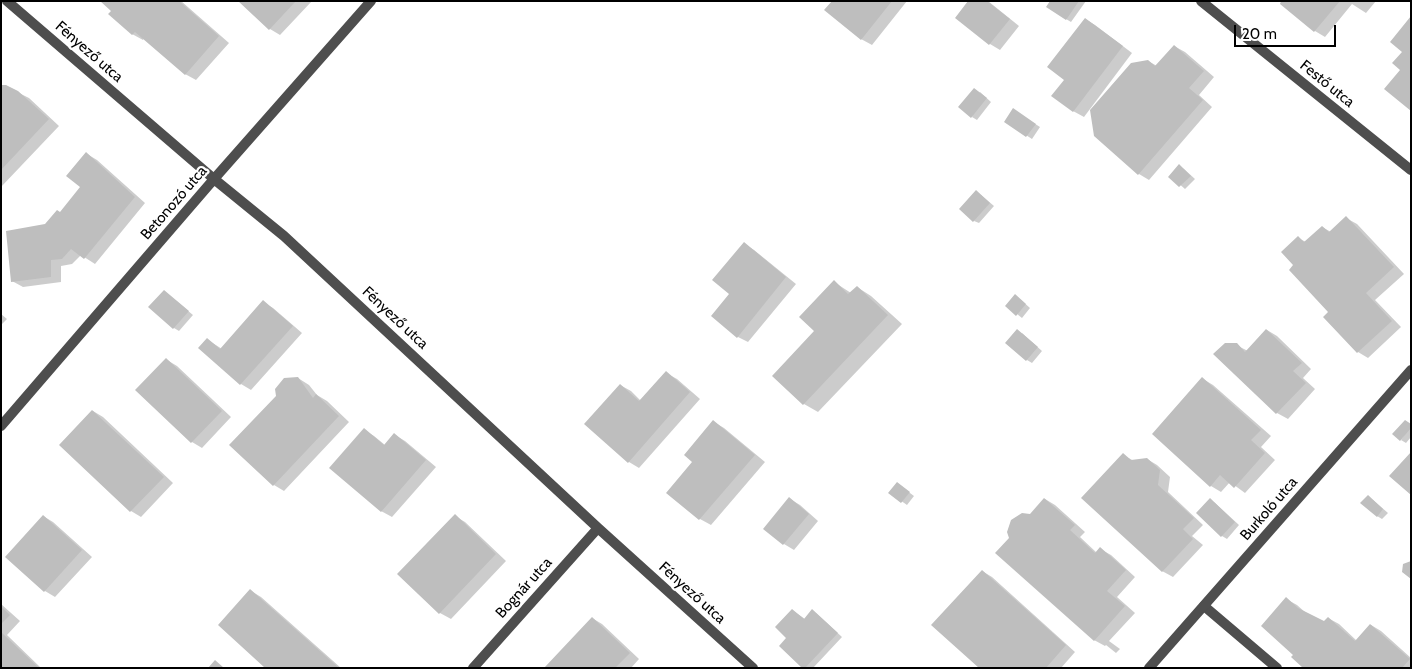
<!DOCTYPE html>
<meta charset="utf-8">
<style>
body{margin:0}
#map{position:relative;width:1412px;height:669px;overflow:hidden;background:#fff;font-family:Cabin,sans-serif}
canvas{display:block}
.frame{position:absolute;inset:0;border:2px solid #000;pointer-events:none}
.scale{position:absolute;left:1234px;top:25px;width:102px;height:22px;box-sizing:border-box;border:2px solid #000;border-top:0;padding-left:6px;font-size:15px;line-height:18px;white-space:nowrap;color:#000;-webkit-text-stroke:4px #fff;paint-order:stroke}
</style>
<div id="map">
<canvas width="1412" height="669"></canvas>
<div class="frame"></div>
<div class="scale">20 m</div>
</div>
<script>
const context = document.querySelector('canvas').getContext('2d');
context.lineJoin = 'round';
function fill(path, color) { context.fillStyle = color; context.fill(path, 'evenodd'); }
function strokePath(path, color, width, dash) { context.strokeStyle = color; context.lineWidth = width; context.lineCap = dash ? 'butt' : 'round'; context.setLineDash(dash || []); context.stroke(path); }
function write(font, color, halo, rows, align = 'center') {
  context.font = font + ' Cabin,sans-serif'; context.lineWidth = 4.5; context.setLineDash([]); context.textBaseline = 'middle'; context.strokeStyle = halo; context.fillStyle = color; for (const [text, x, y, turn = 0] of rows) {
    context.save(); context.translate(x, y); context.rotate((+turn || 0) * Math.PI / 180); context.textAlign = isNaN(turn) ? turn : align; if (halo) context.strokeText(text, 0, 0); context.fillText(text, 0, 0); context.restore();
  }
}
const shadow = new Path2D(`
 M102,1H181L229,43L196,80L185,74L144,38L143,40L132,34L113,11Z
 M240,1H312L280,35L270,29Z
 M833,1H907L872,45L861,39Z
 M970,1H988L1019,26L1000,50L990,44L957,18Z
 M1052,1H1086L1071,22L1066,19Z
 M1283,1H1376L1366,13L1352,4L1325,37L1315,31L1281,3Z
 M1085,19L1095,25L1132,53L1084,117L1073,111L1065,79Z
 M1174,46L1185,52L1214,77L1199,95L1212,107L1149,180L1139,174L1148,61L1157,66Z
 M1,86L17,92L29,98L59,126L1,187Z
 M980,92L991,102L977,120L972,117Z
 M1018,113L1040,127L1032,139L1006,122Z
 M87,154L97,160L145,203L95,264L81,255L72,264L61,266V282L23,287L12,281L46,225L61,213L82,187Z
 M1179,166L1184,169L1195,179L1185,189L1170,176Z
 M981,195L994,206L979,223L974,221Z
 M1346,218L1357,224L1404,274L1375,300L1401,327L1368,358L1358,352L1330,312L1295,265L1298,238L1306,242L1322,227L1331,232Z
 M744,244L754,250L796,284L748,342L738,337L731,293Z
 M834,282L851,293L857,287L871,296L902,324L818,412L804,404L816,331Z
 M164,291L193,315L179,331L174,328Z
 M1020,299L1030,308L1022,318L1007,306Z
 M263,302L273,308L302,333L251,390L241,384L200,348L208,340L222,349Z
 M1,314L7,319L1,325Z
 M1267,330L1277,336L1311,369L1303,378L1315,389L1288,419L1277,413L1215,354L1236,345L1248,351Z
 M1022,333L1042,351L1032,363L1027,360Z
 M167,360L177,366L231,417L202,448L192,442L137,390Z
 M666,373L677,379L700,399L639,468L629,462L620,385L631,391L641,401Z
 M298,378L309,385L317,395L327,401L349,422L284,491L274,485Z
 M1203,379L1213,385L1271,436L1261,447L1275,460L1245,493L1230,482L1221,492L1211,486Z
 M93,411L103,417L173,483L141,517L131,511L61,445Z
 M714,422L724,428L765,462L711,525L700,519L668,493L694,462Z
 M1411,425V437L1406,443L1401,440Z
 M364,430L374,436L385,445L395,435L405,441L436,467L392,517L381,511Z
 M1123,455L1134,461L1147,459L1157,465L1170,477L1168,492L1203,525L1192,536L1203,545L1173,577L1162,571Z
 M902,487L914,496L907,505L890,493Z
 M790,499L800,505L818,521L794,550L784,544Z
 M1045,499L1055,505L1085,532L1080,537L1097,553L1100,549L1111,555L1135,577L1117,597L1135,613L1109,641L1120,649L1116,653L1106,645L1105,646L1094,640L1031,515Z
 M1210,500L1215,503L1239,525L1227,539L1222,536Z
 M1373,500L1388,513L1382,519L1377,516Z
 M43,516L53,522L92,557L55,597L45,591L7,557Z
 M455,516L465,522L506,561L451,619L440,613L399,574Z
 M982,571L992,577L1075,652L1061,668H980Z
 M251,591L261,597L341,668H267Z
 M1286,599L1297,605L1306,613L1324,622L1328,618L1339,624L1357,641L1371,625L1381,631L1411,658V668H1305L1295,655Z
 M1,604L20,621L7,635L41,668H1Z
 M792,610L805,619L812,611L817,614L842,637L813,668H804L787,638Z
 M592,618L602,624L639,659L631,668H546Z`);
const building = new Path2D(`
 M100,1H179L219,36L185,75L135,32L132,35L108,14L111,11Z
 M238,1H296L269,30Z
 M832,1H892L861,40L824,10Z
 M968,1H987L1010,19L989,45L955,18Z
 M1050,1H1079L1066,20L1046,7Z
 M1281,1H1340L1314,32L1280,4Z
 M1411,16V111L1384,89L1400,70L1392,63L1402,52L1390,42Z
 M1085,18L1123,46L1073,112L1051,96L1064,80L1047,67Z
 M1174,45L1204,71L1189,88L1203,100L1138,175L1094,136L1090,110L1131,63L1148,60L1155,66Z
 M1,85H6L18,91L49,119L1,170Z
 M974,88L987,98L971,118L958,107Z
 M1013,108L1036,124L1026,137L1004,122Z
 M86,152L135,197L84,259L71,249L62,259L51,260V277L11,282L6,231L45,224L57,210L60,212L80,187L66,176Z
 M1179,164L1191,176L1179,187L1168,177Z
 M976,190L990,203L973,222L959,209Z
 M1346,216L1394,267L1366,293L1392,321L1357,353L1323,317L1328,312L1289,270L1293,265L1281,252L1298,236L1304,242L1322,226L1329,232Z
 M744,242L786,277L737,338L711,316L729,294L712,280Z
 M834,280L848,294L857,286L888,315L803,405L772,376L814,331L799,317Z
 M164,290L189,311L173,329L148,307Z
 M1015,294L1026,304L1016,316L1005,306Z
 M263,300L293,326L240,385L198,348L207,338L220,349Z
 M1017,329L1038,347L1026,361L1005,343Z
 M1266,329L1302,363L1293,371L1306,383L1276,414L1213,354L1225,343H1237L1245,352Z
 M166,358L222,411L191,443L135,390Z
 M666,371L690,392L628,463L584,424L620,384L639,401Z
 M298,377L313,398L316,394L339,416L273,486L229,445L276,396L275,389L284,378Z
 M1202,377L1261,430L1251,440L1265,453L1234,488L1220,475L1210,487L1152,434Z
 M92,410L164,477L130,512L59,445Z
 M713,420L755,455L699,520L666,493L692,462L684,455Z
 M1405,420L1411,424V428L1400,441L1392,434Z
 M364,428L384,445L394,433L426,460L381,512L329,468Z
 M1411,452V495L1389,476Z
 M1123,453L1131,460L1147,458L1160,470L1158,485L1194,518L1183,529L1193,539L1162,572L1081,498Z
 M897,482L910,492L901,503L888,493Z
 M1368,495L1383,509L1377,517L1360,503Z
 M789,497L809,514L783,545L763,529Z
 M1044,498L1075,525L1070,530L1095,553L1100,547L1126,570L1107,591L1125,606L1094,641L995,553L1009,538L1007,532L1011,520L1022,513L1030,514Z
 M1210,498L1235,522L1221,537L1196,513Z
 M455,514L496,554L439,614L397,574Z
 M43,515L82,550L44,592L5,557Z
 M1411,561V579L1402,572L1403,564Z
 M982,570L1066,645L1046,668H979L931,625Z
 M250,589L339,668H265L218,625Z
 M1286,597L1298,608L1324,621L1328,617L1355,641L1370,624L1410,659L1402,668H1303L1291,657L1293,655L1261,626Z
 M1,606L10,615L1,624Z
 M792,609L804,619L812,609L838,633L805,668H802L779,646L786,638L775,627Z
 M592,617L630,653L615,668H544Z
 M1,632L39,668H1Z
 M215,660L224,668H208Z`);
const lane = new Path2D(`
 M1204,606L1277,668`);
const street = new Path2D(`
 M7,1L214,179L284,236L598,528L753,668
 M1201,1L1411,170
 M1,426L214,179L371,1
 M473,668L598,528
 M1149,668L1411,370`);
const streetNames = [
 ["Fényező utca",89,52,41],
 ["Festő utca",1327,84,39],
 ["Betonozó utca",174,203,-49],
 ["Fényező utca",395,318,43],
 ["Burkoló utca",1269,509,-49],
 ["Bognár utca",524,588,-48],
 ["Fényező utca",692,593,42]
];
fill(shadow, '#0003');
fill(building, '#bebebe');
strokePath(lane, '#4e4e4e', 10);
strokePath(street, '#4e4e4e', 10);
write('15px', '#000', '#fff', streetNames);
</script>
